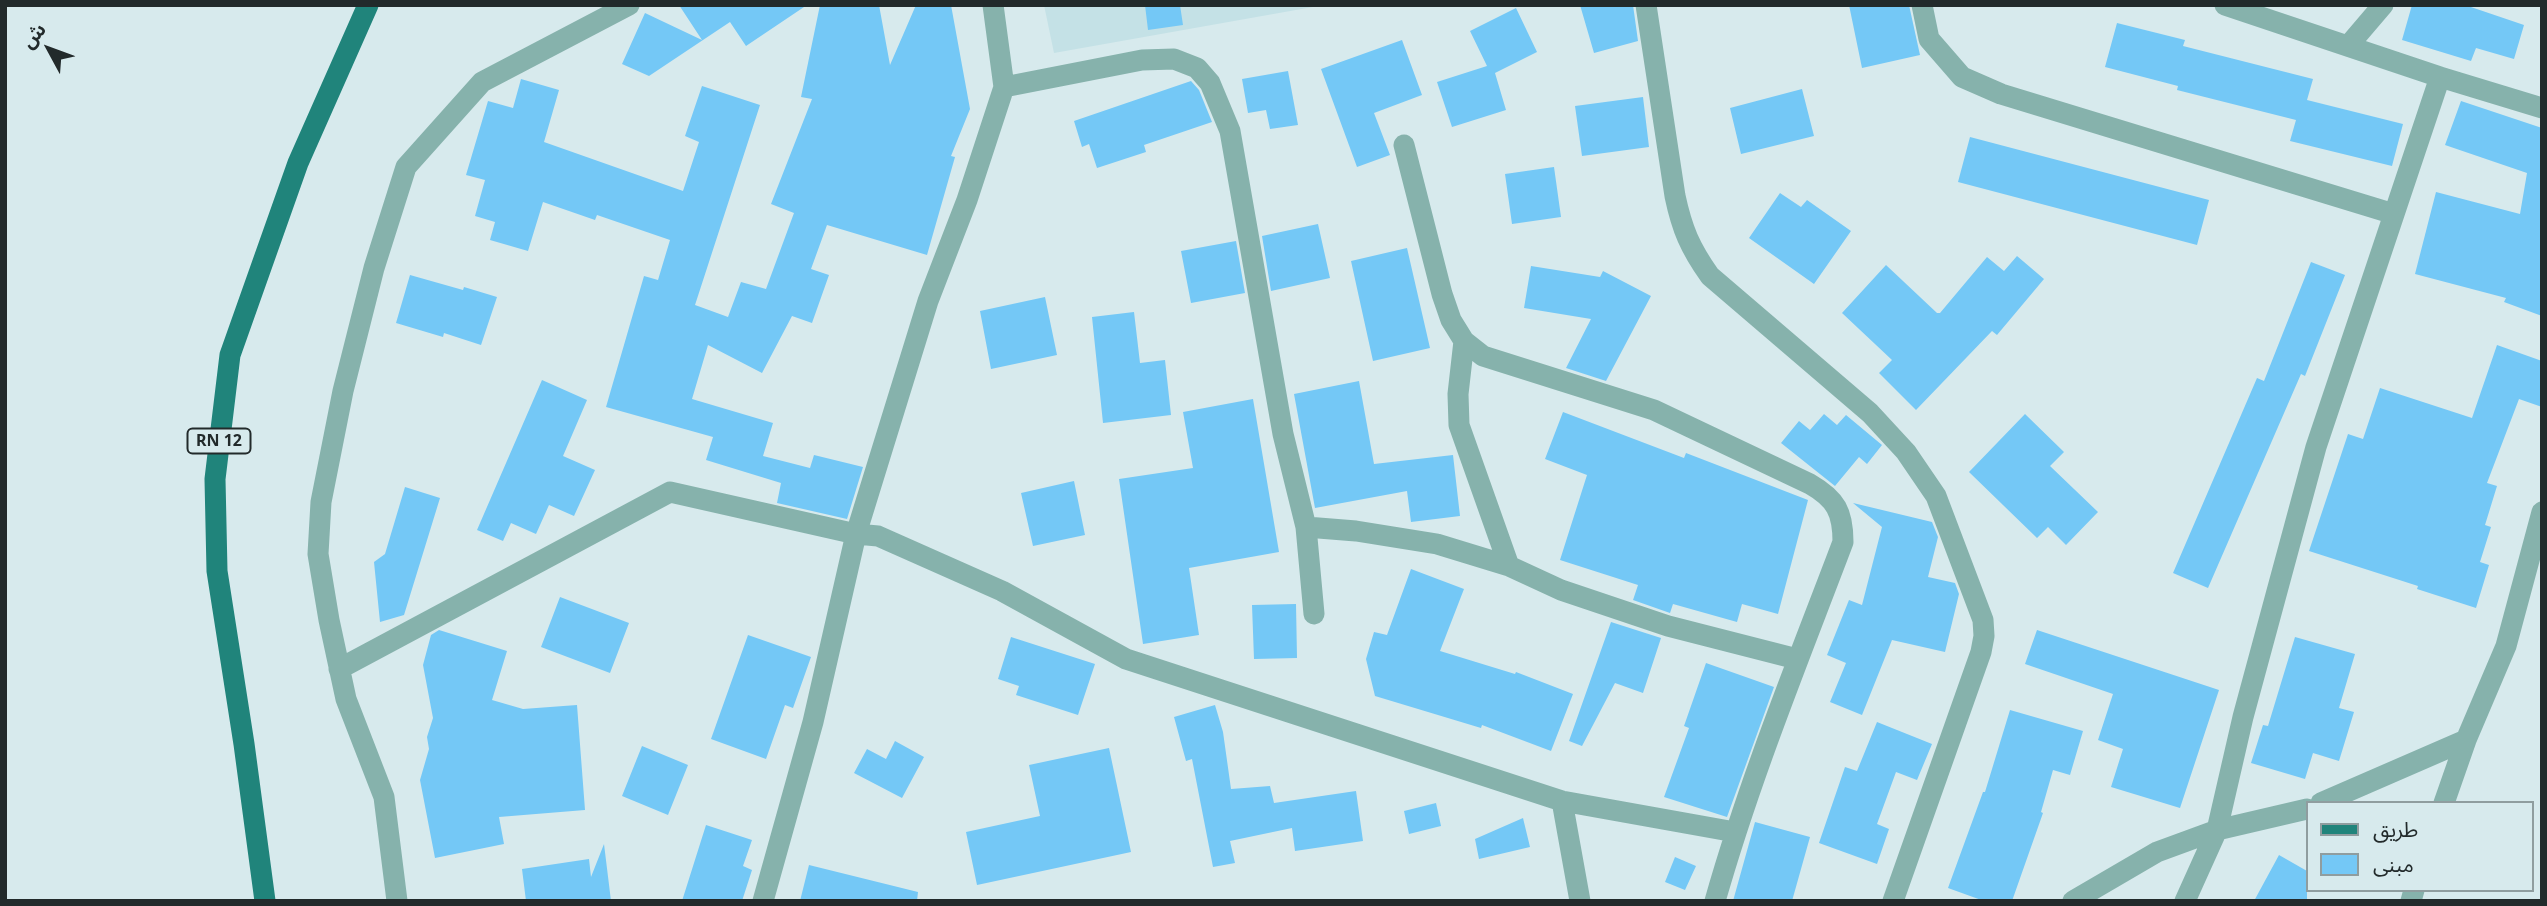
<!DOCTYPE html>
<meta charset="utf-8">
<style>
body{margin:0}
#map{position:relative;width:2547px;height:906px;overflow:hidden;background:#d7eaed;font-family:"Noto Sans","Noto Sans Arabic",sans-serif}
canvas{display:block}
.frame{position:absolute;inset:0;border:7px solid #222a2b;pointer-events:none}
.legend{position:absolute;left:2306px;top:801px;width:228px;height:91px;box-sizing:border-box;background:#d7eaed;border:2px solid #8f9d9f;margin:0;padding:9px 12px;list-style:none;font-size:21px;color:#222a2b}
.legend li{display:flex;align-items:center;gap:14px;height:35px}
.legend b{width:35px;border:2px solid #8f9d9f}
.north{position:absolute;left:14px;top:14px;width:70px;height:70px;-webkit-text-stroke:5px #d7eaed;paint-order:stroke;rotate:311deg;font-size:19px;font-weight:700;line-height:28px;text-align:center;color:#222a2b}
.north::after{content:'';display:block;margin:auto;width:24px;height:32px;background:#222a2b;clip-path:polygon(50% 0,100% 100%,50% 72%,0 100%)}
</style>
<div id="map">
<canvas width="2547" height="906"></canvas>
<div class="frame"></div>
<ul class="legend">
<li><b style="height:9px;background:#20847b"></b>طريق</li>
<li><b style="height:19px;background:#74c8f6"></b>مبنى</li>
</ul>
<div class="north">ش</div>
</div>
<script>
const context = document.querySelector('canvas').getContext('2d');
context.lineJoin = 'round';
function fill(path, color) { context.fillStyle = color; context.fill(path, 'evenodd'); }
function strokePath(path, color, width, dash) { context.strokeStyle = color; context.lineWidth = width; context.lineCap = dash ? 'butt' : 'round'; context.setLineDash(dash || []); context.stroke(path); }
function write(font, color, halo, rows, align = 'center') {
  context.font = font + ' "Noto Sans",sans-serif'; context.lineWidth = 7; context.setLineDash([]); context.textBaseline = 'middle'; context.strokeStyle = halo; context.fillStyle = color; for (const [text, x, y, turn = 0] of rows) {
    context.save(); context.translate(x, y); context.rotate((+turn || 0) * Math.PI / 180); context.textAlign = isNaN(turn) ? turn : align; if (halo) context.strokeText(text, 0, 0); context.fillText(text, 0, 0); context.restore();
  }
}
const built = new Path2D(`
 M1044,5H1324L1054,53Z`);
const building = new Path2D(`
 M679,5H807L746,46L730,22L649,76L622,64L645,13L702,40Z
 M820,5H879L890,65L916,5H951L970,109L951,156L955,157L927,255L827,225L811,269L829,275L812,323L792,316L762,373L708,345L692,399L773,423L763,456L810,468L814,455L863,467L847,519L777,503L781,483L706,460L713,437L606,407L644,276L658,280L670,240L597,215L595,220L543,202L528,251L490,240L495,222L475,216L485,180L466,175L488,101L513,108L521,79L559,90L544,142L683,191L699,142L685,136L702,86L760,105L695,305L728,317L741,282L766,289L794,213L771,204L812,99L801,97Z
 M1145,5H1180L1183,25L1148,30Z
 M1580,5H1633L1638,41L1594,53Z
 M1849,5H1909L1920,55L1862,68Z
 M2412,5H2465L2524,25L2514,59L2476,48L2471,61L2402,40Z
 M1516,8L1537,52L1495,73L1506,110L1452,127L1437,82L1487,66L1470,31Z
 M2117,23L2185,40L2183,46L2313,79L2307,100L2403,124L2392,166L2290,141L2296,120L2177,90L2178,86L2105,67Z
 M1402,40L1422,95L1374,113L1390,155L1357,167L1321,69Z
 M1288,71L1298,125L1270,129L1266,110L1248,113L1242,79Z
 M1191,81L1199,90L1212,122L1144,145L1146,152L1097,168L1089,144L1082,147L1074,121Z
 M1802,89L1814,136L1741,154L1730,108Z
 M1643,97L1649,147L1582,156L1575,106Z
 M2461,101L2542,128V316L2504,302L2506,298L2415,274L2436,192L2520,214L2527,173L2445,145Z
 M1970,137L2209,200L2197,245L1958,182Z
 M1554,167L1561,217L1512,224L1505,174Z
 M1780,193L1801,207L1807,200L1851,231L1814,284L1749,238Z
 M1318,224L1330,278L1271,291L1262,236Z
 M1236,241L1245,293L1191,303L1181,251Z
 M1407,248L1430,348L1373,361L1351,261Z
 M2017,256L2044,279L1997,335L1992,331L1916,410L1879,373L1892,360L1842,313L1886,265L1937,313H1940L1987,257L2004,271Z
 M2311,262L2345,275L2305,376L2301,374L2208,588L2173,573L2257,378L2264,381Z
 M1531,266L1600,277L1603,271L1651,296L1606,381L1566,368L1591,319L1524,308Z
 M410,275L463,290L464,287L497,297L481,345L444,333L443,337L396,323Z
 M1045,297L1057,355L991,369L980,311Z
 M1134,312L1140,363L1165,360L1171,415L1103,423L1092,317Z
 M2497,345L2542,361V407L2519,399L2487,483L2497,486L2485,525L2491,527L2480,562L2489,565L2476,608L2417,589L2418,586L2309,551L2348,434L2363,439L2380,388L2472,418Z
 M542,380L587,400L563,456L595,470L574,516L549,505L536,534L511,523L503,541L477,530Z
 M1359,381L1374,464L1453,455L1460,516L1411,522L1407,491L1315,508L1294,394Z
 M1253,399L1279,552L1189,568L1199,635L1143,644L1119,479L1193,468L1183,412Z
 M1563,412L1684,458L1686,453L1808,500L1778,614L1742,604L1737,622L1673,604L1670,613L1633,600L1638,585L1560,560L1587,475L1545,459Z
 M1824,414L1837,425L1846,415L1882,445L1867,464L1859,457L1835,486L1781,443L1799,421L1810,430Z
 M2025,414L2064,452L2050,466L2098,512L2066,545L2048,527L2037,538L1969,472Z
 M1074,481L1085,535L1033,546L1021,493Z
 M405,487L440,498L404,615L380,622L374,562L385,554Z
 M1853,503L1932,522L1938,537L1928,577L1955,583L1959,594L1945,652L1892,640L1862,715L1830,702L1846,663L1827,655L1849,600L1862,605L1882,527Z
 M1411,569L1464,589L1440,651L1515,674L1516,672L1573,694L1551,751L1482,725L1481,728L1375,696L1366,659L1374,632L1387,635Z
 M560,597L629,623L610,673L541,647Z
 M1296,604L1297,658L1254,659L1252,605Z
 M1611,622L1661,638L1643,693L1615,683L1582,746L1569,741Z
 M439,630L507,651L492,700L523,709L577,705L585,810L499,817L504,844L435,858L420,780L429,749L427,737L433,718L423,665L431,635Z
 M2037,630L2219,690L2180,808L2111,787L2123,749L2098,740L2113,694L2025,664Z
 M748,635L811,657L793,708L785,705L766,759L711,739Z
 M1011,637L1095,664L1078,715L1016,695L1019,686L998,679Z
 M2295,637L2355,654L2339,708L2354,712L2339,761L2313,753L2305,779L2251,763L2263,725L2268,726Z
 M1706,663L1774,687L1727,817L1664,797L1689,728L1684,726Z
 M1215,705L1223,732L1231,789L1270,786L1274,803L1356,791L1363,841L1295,851L1292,828L1230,841L1235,863L1213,867L1192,759L1186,761L1174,717Z
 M2010,710L2083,731L2070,775L2053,770L2041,812L2043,813L2012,901H1984L1948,888L1983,792H1985Z
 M1877,722L1932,744L1917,780L1896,772L1877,824L1889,829L1877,864L1819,843L1845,767L1857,771Z
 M895,741L924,757L902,798L854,773L867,749L886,759Z
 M642,746L688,765L668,815L622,796Z
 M1109,748L1131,852L977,885L966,832L1040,816L1029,765Z
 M1436,803L1441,826L1409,834L1404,811Z
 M1523,818L1530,847L1479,859L1475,839Z
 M1755,822L1810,837L1792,901H1733Z
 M706,825L752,840L743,866L752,870L742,901H682Z
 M604,844L611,901H526L522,869L589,859L591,877Z
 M2279,855L2307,871V901H2254Z
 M1675,857L1696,866L1685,890L1665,882Z
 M809,865L918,892L917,901H800Z`);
const street = new Path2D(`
 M1646,5L1675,196C1682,229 1690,248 1710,276L1870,413L1906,452L1936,496L1983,620L1984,636L1981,652L1893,901
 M1922,5L1929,39L1962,77L2001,94L2394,214
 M2225,5L2440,77L2542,108
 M2348,46L2383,5
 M1004,87L1142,60L1174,59L1197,68L1210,83L1230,131L1283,434L1306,527
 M1404,145L1442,294L1451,320L1464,341L1483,356L1654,410L1810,484C1836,499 1843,512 1843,542C1798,661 1750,778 1715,901
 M1464,341L1458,394L1459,425L1509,566
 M1314,614L1306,527L1356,531L1437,544L1509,566L1561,590L1668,626L1797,659
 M339,669L670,492L856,534L878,536L1002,591L1126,659L1562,801L1735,832
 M1562,801L1580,901
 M2321,803L2466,740
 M2444,803L2466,740L2506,646L2542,512
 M397,901L384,797L346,699L329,620L318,554L321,502L343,391L374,268L406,167L482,82L629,5
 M763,901L813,722L856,534L928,301L967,200L1004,87L993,5
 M2073,901L2157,852L2217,830L2307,809
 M2185,901L2217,830L2243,717L2316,447L2440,77
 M2411,901L2414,890`);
const primary = new Path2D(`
 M265,901L244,744L217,571L215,479L230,355L298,163L368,5`);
const shields = [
 [219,441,63]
];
const shieldNames = [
 ["RN 12",219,441]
];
fill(built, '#c4e1e6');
fill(building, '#74c8f6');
strokePath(street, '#86b2ac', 21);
strokePath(primary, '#20847b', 21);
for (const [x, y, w] of shields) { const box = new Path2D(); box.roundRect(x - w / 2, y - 12.5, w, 25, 5); context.fillStyle = '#d7eaed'; context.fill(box); strokePath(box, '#222a2b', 2); }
write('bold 16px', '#222a2b', null, shieldNames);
</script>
